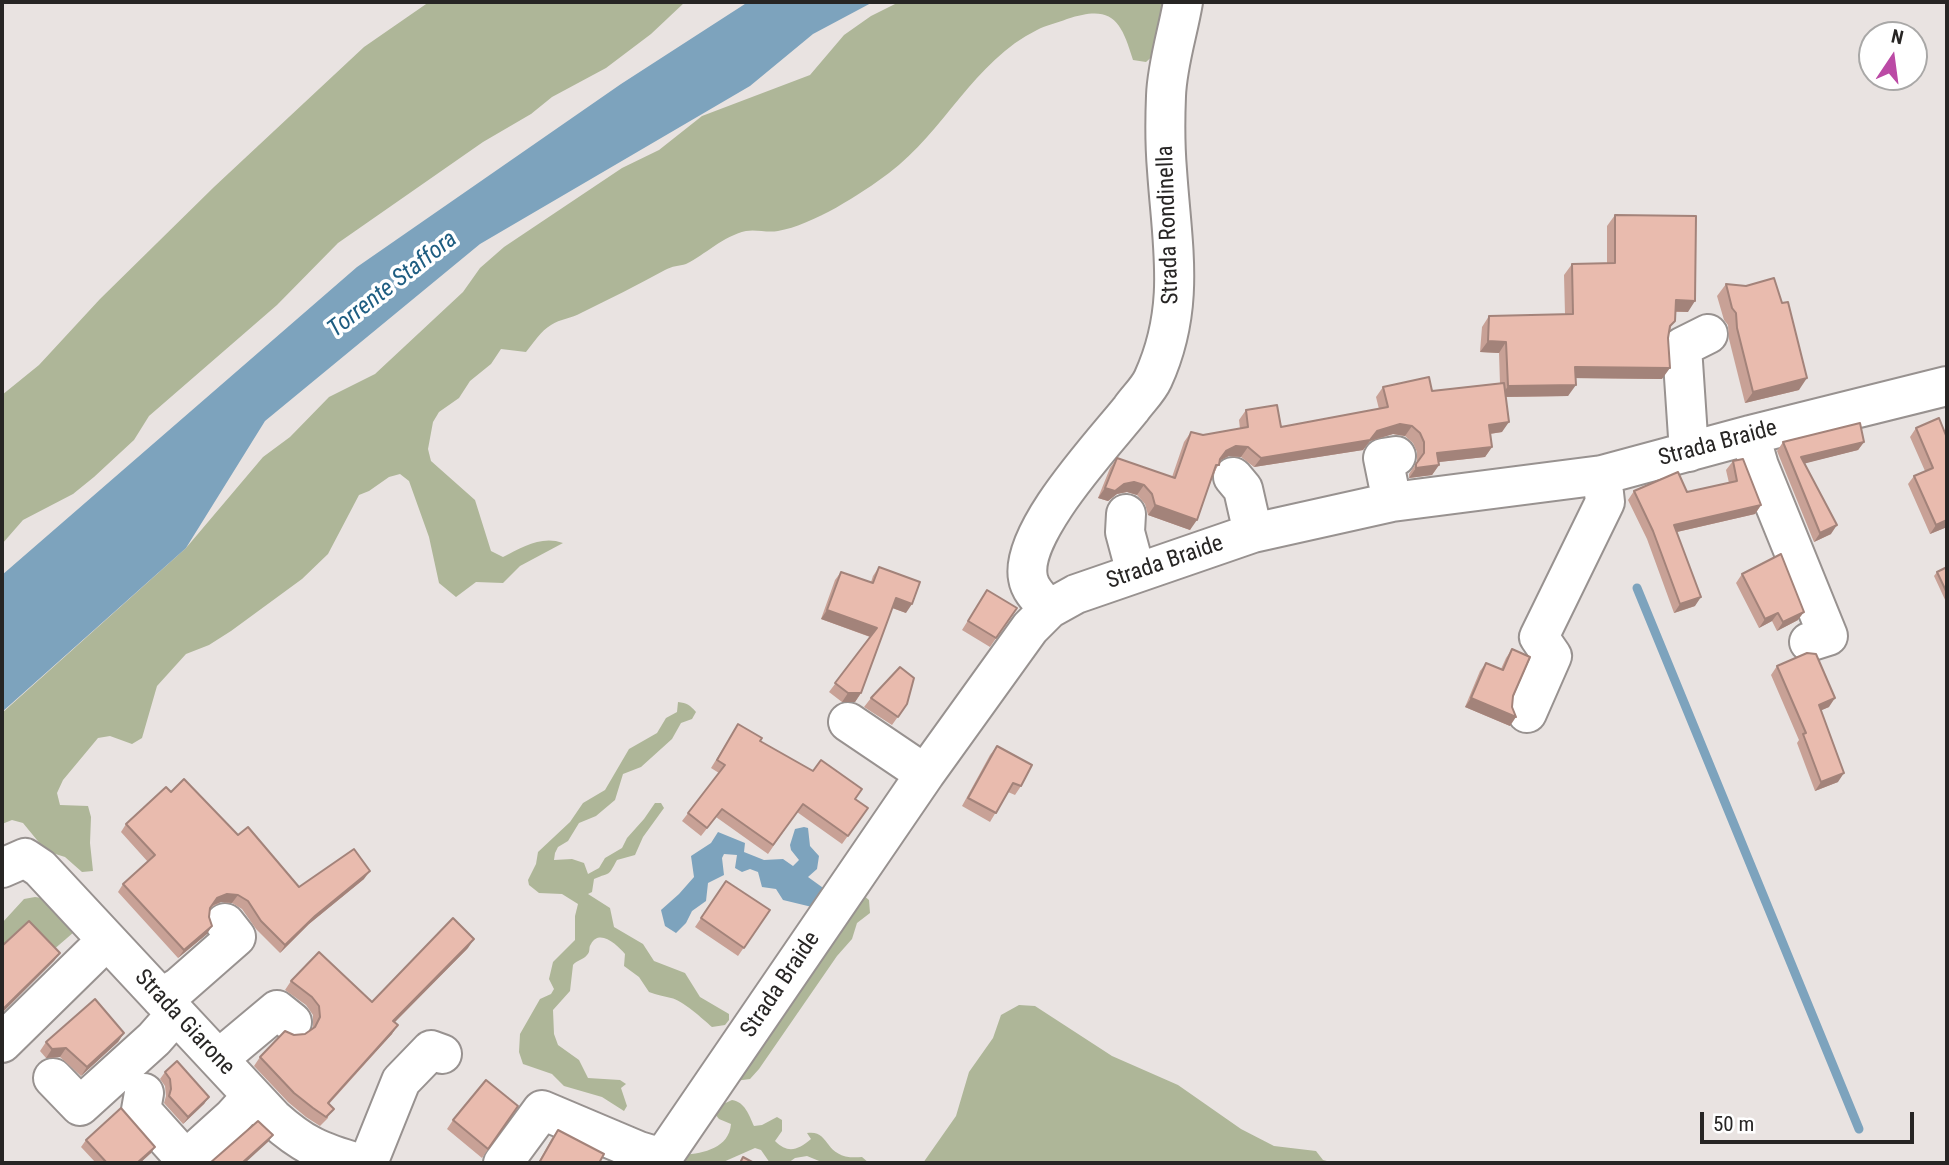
<!DOCTYPE html>
<style>
body{margin:0}
#map{position:relative;width:1949px;height:1165px;overflow:hidden;background:#e9e3e1;font-family:"Roboto Condensed",sans-serif}
canvas{display:block}
.frame{position:absolute;inset:0;border:4px solid #272524;pointer-events:none}
.north{position:absolute;left:1858px;top:21px;width:70px;height:70px;box-sizing:border-box;background:#fff;border:2px solid #a9a8a7;border-radius:50%;rotate:13deg;font-size:19px;font-weight:700;line-height:28px;text-align:center;color:#272524}
.north::after{content:'';display:block;margin:auto;width:24px;height:32px;background:#bb4aa5;clip-path:polygon(50% 0,100% 100%,50% 72%,0 100%)}
.scale{position:absolute;left:1700px;top:1112px;width:214px;height:32px;box-sizing:border-box;border:4px solid #272524;border-top:0;padding-left:9px;font-size:21px;line-height:24px;white-space:nowrap;color:#272524;-webkit-text-stroke:5px #fff;paint-order:stroke}
</style>
<div id="map">
<canvas width="1949" height="1165"></canvas>
<div class="frame"></div>
<div class="north">N</div>
<div class="scale">50 m</div>
</div>
<script>
const context = document.querySelector('canvas').getContext('2d');
context.lineJoin = 'round';
function fill(path, color) { context.fillStyle = color; context.fill(path, 'evenodd'); }
function strokePath(path, color, width, dash) { context.strokeStyle = color; context.lineWidth = width; context.lineCap = dash ? 'butt' : 'round'; context.setLineDash(dash || []); context.stroke(path); }
function write(font, color, halo, rows, align = 'center') {
  context.font = font + ' "Roboto Condensed",sans-serif'; context.lineWidth = 7; context.setLineDash([]); context.textBaseline = 'middle'; context.strokeStyle = halo; context.fillStyle = color; for (const [text, x, y, turn = 0] of rows) {
    context.save(); context.translate(x, y); context.rotate((+turn || 0) * Math.PI / 180); context.textAlign = isNaN(turn) ? turn : align; if (halo) context.strokeText(text, 0, 0); context.fillText(text, 0, 0); context.restore();
  }
}
const green = new Path2D(`
 M429,2H685L651,34L606,68L552,97L531,114L483,142L338,243L277,305L149,416L134,440L94,477L73,494L23,520L2,544V395L39,365L100,299L214,187L364,47Z
 M899,2H1169L1164,46L1146,62L1133,60C1121,20 1112,4 1067,19C1057,23 1046,25 1037,30C974,61 944,132 889,173C861,194 813,225 778,231C767,233 756,229 746,231C723,236 705,255 686,264C679,266 672,266 665,270C638,285 609,299 581,313C572,318 560,319 551,325C541,331 534,342 526,352L501,349L491,364L470,381L459,398L439,412L433,422L428,449L431,461L475,500L491,551L503,557C522,547 542,535 563,543L520,566L503,583L476,582L456,597L439,583L429,537L409,481L400,474L389,477L369,491L359,495L328,554L302,579L231,631L209,645L186,654L157,686L142,738L132,744L110,736L98,738L63,780L57,793L60,805L88,806L91,817L90,843L93,871L82,872L65,857L46,851L23,823L12,820L2,824V713L186,548L263,457L290,437L329,397L375,374L463,292L480,268L504,247L622,168L659,150L702,116L810,75L844,35L871,16Z
 M678,702C687,703 690,705 696,712L692,719L681,723L672,739L641,767L623,774L615,800L596,816L579,823L568,841L558,847L555,853L554,860L572,859L584,863L588,874L599,868L605,858L622,848L627,838L644,819L655,803H661L664,808L643,837L635,855L617,860C607,878 612,871 594,879L592,892L588,894L610,908L614,927L643,944L654,961L685,973L700,997L729,1014V1020L725,1025L712,1027C703,1019 682,1000 671,998C664,996 657,995 649,992L639,977L624,966L625,954C618,946 600,928 591,944C588,948 591,951 587,955C583,960 577,960 573,965L570,991L553,1010L554,1034L558,1045L579,1060L588,1078L620,1080L626,1084L621,1088L627,1106L624,1111L602,1097L564,1086L552,1074L523,1064L519,1052L520,1034L540,999L551,994L554,989L549,979L553,962L575,940V916L578,904L562,894L539,893L529,885L528,880L536,864L538,852L570,822L583,803L605,790L629,749L657,733L666,718L677,712Z
 M863,895L869,900L870,913L857,923L852,939L837,956L759,1069L750,1079L735,1081Z
 M35,897L42,898L74,932L52,951L25,924L2,946V923L24,899Z
 M1019,1005L1035,1006L1112,1056L1178,1085L1241,1129L1274,1146L1316,1151L1323,1160L1335,1163H923L956,1116L969,1072L993,1038L1001,1015Z
 M732,1100C745,1102 749,1115 754,1126L762,1125L777,1117L782,1120V1131L775,1141C788,1154 798,1150 811,1139L807,1133C832,1129 822,1161 862,1157L869,1163H824L807,1156L795,1158L788,1163H770L761,1150L755,1148L721,1163H676L684,1155C704,1153 729,1148 731,1124L719,1119L715,1114L721,1105Z`);
const water = new Path2D(`
 M748,2H873L813,34L750,86L480,244L265,421L186,548L2,712V575L357,267L621,84Z
 M804,827L808,828L810,846L819,856L817,869L808,877L826,890L812,907L783,900L776,889L762,887L758,872L750,869L742,872L735,868L737,855L724,854L722,858L724,875L708,883L706,901L692,911L686,923L676,933L665,926L661,910L679,894L694,877L691,856L711,843L718,832L745,843L744,852L764,860L783,859L793,866L799,860L791,850L790,845L795,829Z`);
const stream = new Path2D(`
 M1637,588L1859,1129`);
const minor = new Path2D(`
 M1750,435L1759,466L1828,636L1809,642
 M1689,452L1682,347L1708,334
 M1233,477L1243,489L1253,533
 M1392,502L1383,458L1396,456
 M1126,514L1125,532L1136,573
 M1049,609C1041,600 1030,591 1028,578C1019,533 1103,444 1131,409C1138,399 1148,390 1153,379C1186,307 1172,245 1167,170C1165,146 1165,120 1166,96C1167,65 1178,32 1183,2
 M1527,713L1552,656L1539,637L1605,502L1602,475
 M848,722L925,774
 M2,868L25,858L40,868L273,1118C303,1145 320,1152 358,1163
 M161,998L179,987L236,937L225,923
 M2,1043L107,940
 M216,1056L228,1051L277,1010L292,1022
 M53,1078L80,1106L154,1039L176,1014
 M144,1093L141,1110L186,1160
 M182,1163L233,1117L252,1096
 M368,1163L401,1081L431,1050L442,1054
 M503,1163L542,1110L639,1151L662,1158
 M659,1163L925,774L1030,628L1049,609L1076,594L1253,533L1392,502L1602,475L1750,435L1947,386`);
const wall = new Path2D(`
 M1615,215L1688,312H1675L1668,338L1662,379L1576,378L1568,396L1506,397L1502,432L1490,434L1492,447L1485,457L1439,462V465L1432,475L1409,478V474L1417,462V452L1413,443L1405,436L1393,434L1370,441L1363,450L1254,467L1241,457L1229,456L1220,460L1190,530L1148,515L1145,504L1137,495L1127,492L1117,494L1108,501L1098,498L1110,468L1117,458L1172,477L1184,442L1191,432L1203,435L1240,429L1239,420L1246,410L1281,427L1379,409L1376,397L1383,387L1432,391L1500,384L1499,353L1480,352L1482,327L1489,316L1565,314L1564,275L1572,264L1607,263V226Z
 M1726,284L1799,390L1745,403L1729,339L1728,325L1724,320L1717,296Z
 M1916,428L1947,438V527L1930,534L1908,484L1914,476L1925,471L1910,437Z
 M1783,442H1864L1858,450L1805,463L1831,534L1814,542L1777,451Z
 M1733,461L1761,505L1755,514L1677,532L1695,606L1674,613L1647,539L1628,500L1634,491L1687,492L1729,483L1726,470Z
 M879,567L906,613L892,608L861,693L855,702H842L829,692L870,637L821,619L835,580L841,572L871,582L873,576Z
 M1947,567V604L1934,576L1937,572Z
 M1742,574L1798,620L1777,631L1772,621L1759,628L1736,583Z
 M987,590L1017,608L990,647L962,630Z
 M1512,649L1513,696L1510,726L1465,707L1480,671L1486,663L1501,669L1506,658Z
 M1777,666L1829,707L1821,710L1838,782L1815,791L1797,743L1799,740L1771,675Z
 M871,698L907,704L892,725L864,707Z
 M738,724L760,741L868,808L842,844L797,812L768,854L716,817L701,836L682,821L719,773L711,768Z
 M997,746L1021,786L1015,795L1008,792L990,822L962,806L990,755Z
 M171,792L238,835L299,887L364,879L309,924L280,953L256,929L242,909L232,903L221,902L210,908L207,934L178,958L118,892L123,884L148,862L121,832L126,824Z
 M726,881L770,910L738,956L695,927Z
 M468,948L395,1022L392,1034L329,1104L328,1118L320,1126L306,1117L288,1102L254,1066L260,1057L294,1035L305,1034L312,1029L313,1026V1015L306,1005L285,990L291,981L372,1002Z
 M124,1033L118,1042L81,1076L60,1057L46,1058L40,1051L46,1042Z
 M165,1072L209,1097L204,1104L183,1124L164,1103L166,1096L165,1086L160,1079Z
 M518,1106L482,1158L447,1129L453,1120Z
 M558,1130L599,1163H538L552,1138Z
 M86,1140L151,1153L140,1163H96L81,1147Z`);
const shadedWall = new Path2D(`
 M1676,300L1695,301L1688,312L1668,311Z
 M1488,341L1506,342L1499,353L1480,352Z
 M1575,367L1670,368L1662,379L1568,378Z
 M1807,378L1799,390L1745,403L1753,392Z
 M1576,385L1568,396L1501,397L1508,386Z
 M1509,422L1502,432L1482,435L1489,425Z
 M1400,424L1412,426L1405,436L1393,434L1370,441L1363,450L1254,467L1261,458Z
 M1864,442L1858,450L1795,466L1801,457Z
 M1236,446L1248,447L1241,457L1229,456L1219,461L1226,451Z
 M1492,447L1485,457L1430,463L1437,453Z
 M1439,465L1432,475L1409,478L1416,468Z
 M1134,482L1144,485L1137,495L1127,492L1117,494L1108,501L1098,498L1105,488Z
 M1155,505L1197,520L1190,530L1148,515Z
 M1761,505L1755,514L1668,534L1674,525Z
 M1947,520V527L1930,534L1936,525Z
 M1837,525L1831,534L1814,542L1820,533Z
 M1701,597L1695,606L1674,613L1680,604Z
 M896,598L912,604L906,613L890,607Z
 M827,610L877,628L871,637L821,619Z
 M1804,612L1798,620L1777,631L1783,622Z
 M1778,613L1772,621L1759,628L1765,619Z
 M848,693H861L855,702H842Z
 M1471,698L1516,717L1510,726L1465,707Z
 M1835,698L1829,707L1813,714L1819,705Z
 M1844,773L1838,782L1815,791L1821,782Z
 M370,871L364,879L309,924L280,953L285,945L315,916Z
 M227,894L238,895L232,903L221,902L211,906L217,898Z
 M212,926L207,934L178,958L184,950Z
 M474,939L468,948L387,1030L393,1021Z
 M60,953L54,961L2,1013V1010Z
 M398,1025L392,1034L321,1111L328,1103Z
 M124,1033L118,1042L81,1076L87,1067Z
 M66,1048L60,1057L46,1058L52,1049Z
 M209,1097L204,1104L183,1124L188,1117Z
 M273,1135L268,1142L245,1163H242Z
 M155,1147L151,1153L140,1163H137Z`);
const building = new Path2D(`
 M1615,215L1696,216L1695,301L1676,300L1675,321L1670,326L1668,338L1670,368L1575,367L1576,385L1508,386L1506,342L1488,341L1489,316L1573,314L1572,264L1615,263Z
 M1774,278L1782,303L1788,302L1807,378L1753,392L1737,328L1736,313L1732,308L1726,284L1746,286Z
 M1429,377L1432,391L1504,383L1509,422L1489,425L1492,447L1437,453L1439,465L1416,468V464L1424,453V442L1420,433L1412,426L1400,424L1377,431L1370,440L1261,458L1248,447L1236,446L1226,451L1220,459L1219,465H1216L1197,520L1155,505L1152,494L1144,485L1134,482L1124,484L1115,491L1105,488L1117,458L1175,478L1191,432L1203,435L1248,427L1246,410L1277,405L1281,427L1388,407L1383,387Z
 M1939,418L1947,438V520L1936,525L1914,476L1933,468L1916,428Z
 M1860,423L1864,442L1801,457L1837,525L1820,533L1783,442Z
 M1743,459L1761,505L1674,525L1701,597L1680,604L1653,531L1634,491L1678,472L1687,492L1737,481L1733,461Z
 M1781,554L1804,612L1783,622L1778,613L1765,619L1742,574Z
 M879,567L920,582L912,604L896,598L861,693H848L835,683L877,628L827,610L841,572L873,583Z
 M1947,567V593L1937,572Z
 M987,590L1017,608L996,638L968,621Z
 M1512,649L1530,657L1513,696L1512,707L1516,717L1471,698L1486,663L1503,670Z
 M1807,653L1816,654L1835,698L1819,705L1844,773L1821,782L1803,734L1806,733L1777,666Z
 M900,667L914,678L907,704L898,717L871,698Z
 M738,724L762,738L760,741L813,771L821,760L862,789L855,799L868,808L848,836L803,804L773,845L722,809L707,828L688,813L725,765L717,760Z
 M997,746L1032,765L1021,786L1013,783L996,813L968,798Z
 M184,779L238,835L248,827L299,887L354,849L370,871L315,916L285,945L261,921L248,901L238,895L227,894L217,898L210,908L209,917L212,926L184,950L123,884L155,855L126,824L166,787L171,792Z
 M726,881L770,910L744,948L701,918Z
 M453,918L474,939L393,1021L398,1025L328,1103L334,1109L326,1117L313,1108L294,1093L260,1057L285,1031L294,1035L305,1034L315,1027L320,1017L319,1006L312,997L291,981L319,952L372,1002Z
 M29,921L60,953L2,1010V946Z
 M95,999L124,1033L87,1067L66,1048L52,1049L46,1042Z
 M177,1061L209,1097L188,1117L169,1096L171,1089L170,1079L165,1072Z
 M486,1080L518,1106L488,1149L453,1120Z
 M121,1108L155,1147L137,1163H107L86,1140Z
 M258,1121L273,1135L242,1163H210Z
 M558,1130L604,1154L599,1163H539Z
 M743,1157L754,1163H740Z`);
const streetNames = [
 ["Strada Rondinella",1169,225,-92],
 ["Strada Braide",1718,444,-15],
 ["Strada Braide",1165,563,-19],
 ["Strada Braide",781,985,-56],
 ["Strada Giarone",184,1023,47]
];
const waterNames = [
 ["Torrente Staffora",393,285,-38]
];
fill(green, '#aeb698');
fill(water, '#7da3bd');
strokePath(stream, '#7da3bd', 9);
strokePath(minor, '#989290', 42);
strokePath(minor, '#fff', 38);
fill(wall, '#c8a196');
fill(shadedWall, '#a3837a');
fill(building, '#e9bbae');
strokePath(building, '#a3837a', 2);
write('23px', '#272524', '#fff', streetNames);
write('italic 24px', '#1e5d81', '#fff', waterNames);
</script>
